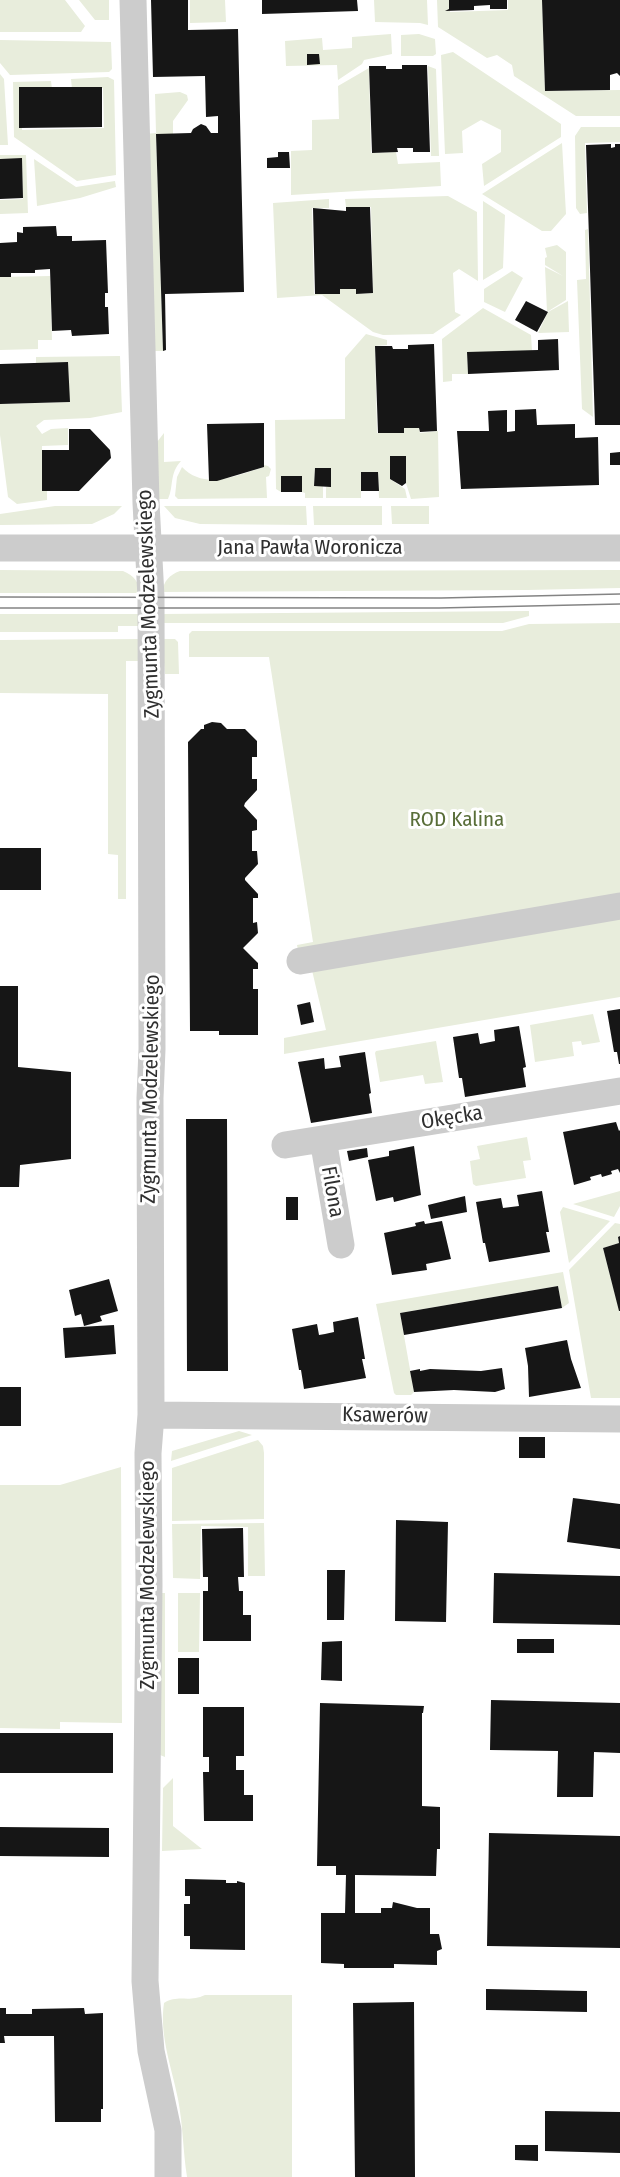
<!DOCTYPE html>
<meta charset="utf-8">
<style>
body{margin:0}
canvas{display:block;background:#fff}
</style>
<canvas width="620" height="2177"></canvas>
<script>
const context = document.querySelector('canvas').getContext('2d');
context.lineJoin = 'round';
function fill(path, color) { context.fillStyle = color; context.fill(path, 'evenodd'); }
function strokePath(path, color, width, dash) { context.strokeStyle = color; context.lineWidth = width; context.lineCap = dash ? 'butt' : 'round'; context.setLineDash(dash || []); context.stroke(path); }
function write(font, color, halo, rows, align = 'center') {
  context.font = font + ' "Fira Sans Condensed",sans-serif'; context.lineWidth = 6; context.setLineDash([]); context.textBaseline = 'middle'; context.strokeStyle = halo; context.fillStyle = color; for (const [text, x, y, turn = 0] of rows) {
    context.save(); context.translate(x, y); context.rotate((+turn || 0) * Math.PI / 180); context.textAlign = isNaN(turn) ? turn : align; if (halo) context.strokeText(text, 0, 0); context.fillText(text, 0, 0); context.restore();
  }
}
const green = new Path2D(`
 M0,0H65L85,26L81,32H0Z
 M79,0H109V20H95Z
 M190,0H225L226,22L190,23Z
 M374,0H427L428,25L420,23L375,22Z
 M437,0H449L450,12L508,10V0H542L545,91L620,90V116H576L514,76L512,65L497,55L487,58L438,27Z
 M391,34L392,54L364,60L362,64L338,80L337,65L286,66L285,41L322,38L323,50L352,48V37Z
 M419,34L435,39L436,54L433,56H401V35Z
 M0,40L111,42L112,69L109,72L10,75L0,63Z
 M453,52L561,124V137L484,186L482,164L501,152V130L481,120L462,131L463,153L445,154L441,55Z
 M428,66L436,69L439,156H431Z
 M369,68L371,153L396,152L398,164L440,162L441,186L291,195V151L312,150V120L339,119L338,86Z
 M0,74L4,79L8,145H0Z
 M108,77L114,80L116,175L77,181L14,137L13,82L51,81L52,89L21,90L22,130L104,128L103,88L72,89L71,79Z
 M180,92L187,95L188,100L173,121V134H156L163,351H153L145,134L156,133L155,94Z
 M581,127H620V142L585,143L587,213L580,214L576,208L575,136Z
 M562,143L566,214L551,231H542L482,194Z
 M0,155H26L28,213L0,214V200L23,199L22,159H0Z
 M34,159L76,187L115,181L116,187L80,198L37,206Z
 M448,196L477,212L478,281L459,269L453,273L455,312L461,315L433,334L383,335L373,332L322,295L277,298L273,203L329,199V208H312L314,294H340V289H356L357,294L373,293L371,207H346L345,199Z
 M483,201L505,215L503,268L483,280Z
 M588,229L593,417L582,409L577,280L586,279L585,230Z
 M557,245L566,252V300L547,312L545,267L563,276L545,265V258L547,257L545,248Z
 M512,271L523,278L505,312L484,302V289Z
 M50,276L52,340H38V349L0,350V277Z
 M568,301L569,332L538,333L548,312Z
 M483,308L531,335L532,351L467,353L468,374H452V381L443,382L442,339Z
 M366,334L387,340V345L375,346L377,433H403L404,428H419L420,433L438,431L439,497L411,499L406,483V457L390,479L405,489L407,498H379L378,472H361V498H326V487L331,486V468H315L314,486H323V498H305V493L302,492V476H281V492L276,489L275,420L345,419V358Z
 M120,356L122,412L90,418L44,420L36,426L42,434L51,429L68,428V445L42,446V490L47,491V500L17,504L8,497L0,435V404L69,402L68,362L36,363V357Z
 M164,433V462L181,461C169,474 174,486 168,499H159L157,442Z
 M264,465L268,466L271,469L269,476L266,477L267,498L178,499L175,496L177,477L182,467C205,491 237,475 264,467Z
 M55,506H122L114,514L92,524L0,525V514Z
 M164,506H306L307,525L200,524L175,518Z
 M313,506H382V525H314Z
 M391,506H429V524H392Z
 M0,570L123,571C135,576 138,582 141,593H0Z
 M620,570V588L527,590L162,592C164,581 169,575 180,571Z
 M529,611V616L503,623H161L162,614Z
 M0,614H141V626H118V632H0Z
 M620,623V997L284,1054V1038L326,1030L311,966L301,967L297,945L313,942L269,657H189V634L192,631H502L529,624Z
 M141,639L143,661H126V899H118V855L108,854V694L0,693V640Z
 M162,639H175L178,642L179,674H165Z
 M593,1014L600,1042L582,1045L581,1041L572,1042L574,1056L535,1062L530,1025Z
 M436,1041L443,1082L425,1084L423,1075L380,1082L375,1053L376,1051Z
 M527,1137L531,1160L523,1161L526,1178L476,1186L473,1184L470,1161L480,1159L477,1146Z
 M620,1191V1206L614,1217L573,1204Z
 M563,1207L610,1221L569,1263L560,1212Z
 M615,1223L620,1224V1236L618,1237L619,1243L603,1248L620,1313V1398H591L569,1270Z
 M563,1272L569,1303L562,1308L558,1286L400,1313L414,1392L411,1395H396L394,1393L376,1304Z
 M239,1431L252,1435L171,1461L172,1451Z
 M258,1440L263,1446L264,1453V1519L172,1521V1468Z
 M121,1467L122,1723L60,1722V1729L0,1728V1485H60Z
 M264,1523L265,1576H248V1527L201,1526L200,1579L173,1578L172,1524Z
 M155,1593H165V1757L160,1755Z
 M178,1593H200L199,1652H178Z
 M173,1778V1826L202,1849L162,1851L163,1788Z
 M205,1995H292V2177H187C183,2151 183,2125 178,2099C172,2068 159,2035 164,2003C179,1994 188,2003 205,1995Z`);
const building = new Path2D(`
 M151,0H188V30L238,29L244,292L165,294L166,350L163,351L156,134L191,133L193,129L201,124L206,126L211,133H218V116L206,117L205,76L153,77Z
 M262,0H357L358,11L262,14Z
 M449,0H507V9H490V5L474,6V10L445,11L449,9Z
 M542,0H620V76L617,73L610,75V90L545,91Z
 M307,54H319L320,64L307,65Z
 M402,65H427L430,152H413V148H397L398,152L372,153L369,66H386V69H402Z
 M19,87H102V127L19,128Z
 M611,144V148L615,147V144H620V425H595L586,145Z
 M278,152H289L290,168H267V158L278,157Z
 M22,158L23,198L0,199V159Z
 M346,207H370L373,293L356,294V289H340V294H315L313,208L346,211Z
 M56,226L57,236H72V241L106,240L108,293H105V307H108L109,334L72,336L71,330L52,331L50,269L35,270V273H11V277H0V243L17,242V232L23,233V227Z
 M526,301L548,312L537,332L515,320Z
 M558,339L559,370L468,374L467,352L538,350V340Z
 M434,344L437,431L420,432L419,428H404V433H378L375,346H392L393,349H408V345Z
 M68,362L70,402L0,404V364Z
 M536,409L537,425L575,424V438L598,437L599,485L461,489L457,431H489L488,411L507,410V432L515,431V410Z
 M264,423V467L217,481H209L207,424Z
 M69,429H90L110,450L111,458L79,491H42V450H69Z
 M620,452V465H610V453Z
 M390,456H406V483L402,486L390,479Z
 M315,468H331V487L314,486Z
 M361,472H378L379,491H361Z
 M281,476H302V492H281Z
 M212,722L221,723L227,729H245L257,741V757H252V779H257V790L245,803L244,806L257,820V830L252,831V851H257L258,864L245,878V880L258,894V898H253V923L257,922L258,933L243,948L258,963V969H253V989H258V1035H219V1031H190L188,742L201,729H204V725Z
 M0,848H41V890H0Z
 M0,986H18V1067L71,1072V1159L20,1165L19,1187H0Z
 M310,1002L314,1022L301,1025L297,1005Z
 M620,1009V1064H619L617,1052H614L607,1011Z
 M519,1026L526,1067L523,1068L526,1087L465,1097L462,1078H459L453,1037L478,1033L480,1044L495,1041L494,1030Z
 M365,1052L371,1093L369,1094L372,1113L311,1123L298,1062L324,1058L325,1069L341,1067L339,1056Z
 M186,1119H227L228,1371H187Z
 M616,1122L619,1131L620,1130V1173L618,1169L611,1171L612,1174L602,1177L601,1174L590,1177L591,1180L574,1185L563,1132Z
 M414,1146L421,1195L394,1202L393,1197L376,1201L368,1160L389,1156V1151Z
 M367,1148L368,1157L349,1161L347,1151Z
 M542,1191L549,1232H546L550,1252L489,1262L485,1243H483L476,1202L501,1198L503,1208L519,1206L517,1195Z
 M465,1196L467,1212L431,1219L428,1205Z
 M286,1197H298V1220H286Z
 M424,1221L425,1224L442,1221L451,1259L426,1264L427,1270L392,1275L384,1233L416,1226L415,1223Z
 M620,1236V1311H619L603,1248L619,1243L618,1237Z
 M109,1279L118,1311L100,1316L102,1321L84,1326L81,1314L75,1316L69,1290Z
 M558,1286L562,1308L404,1335L400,1313Z
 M358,1317L365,1359H362L366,1378L304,1389L301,1370H299L292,1329L317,1324L319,1335L325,1334L334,1332L333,1322Z
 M114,1325L116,1354L65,1358L63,1328Z
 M567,1340L571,1359L581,1388L529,1397L528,1366L525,1348Z
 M502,1368L505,1389L495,1392L454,1390L414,1392L410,1371L420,1369V1371L430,1369L481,1371Z
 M0,1387H21V1426H0Z
 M519,1437H545V1458H519Z
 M573,1498L620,1504V1549L567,1542Z
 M396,1520L448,1522L446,1622L395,1621Z
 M243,1528L244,1577H238L239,1591H243V1615H251V1641H203V1591H208V1577H203L202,1529Z
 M327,1570H345L344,1620H327Z
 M494,1573L620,1576V1625L493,1623Z
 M517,1639H554V1653H517Z
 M342,1641V1681L321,1680L322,1642Z
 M178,1658H199V1694H178Z
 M491,1700L620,1703V1753L594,1752L593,1797H557L558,1751L490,1750Z
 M320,1703L424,1706L423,1713H422V1806L440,1807V1849H437L436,1876L355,1875V1913H381V1908H392L393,1902L417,1908H430V1934H439L442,1949L437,1951V1965L394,1964V1968H344V1964L321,1963V1913H345L346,1875H336V1866H317Z
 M203,1707H244V1756H236V1770H244V1795H253V1821H204L203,1772H209V1757H203Z
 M0,1733H113V1773H0Z
 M0,1827L109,1828V1857L0,1856Z
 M489,1833L620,1836V1948L487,1946Z
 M185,1879L226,1880V1883H237V1881L245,1883V1950L190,1949V1936H184V1904H190V1896H185Z
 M486,1989L587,1991V2012L486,2010Z
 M414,2002L415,2177H355L353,2003Z
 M0,2008H6V2014H32V2009L84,2008L85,2014L103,2013V2109H101V2122H55L54,2036H4L5,2043H0Z
 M545,2111L620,2112V2153L545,2151Z
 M515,2145H538V2161L515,2160Z`);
const minor = new Path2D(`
 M133,0L146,503L151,597L152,1049L150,1098L151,1415L148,1453L149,1585L145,1981L151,2051L168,2130V2177
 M0,548H620
 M300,961L620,906
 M323,1139L341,1245
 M285,1145L620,1091
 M151,1415L620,1419`);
const tram = new Path2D(`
 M0,597L441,598L620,594
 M0,608H439L620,604`);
const streetNames = [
 ["Jana Pawła Woronicza",310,548],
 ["Zygmunta Modzelewskiego",149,604,-92],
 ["Zygmunta Modzelewskiego",151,1089,-89],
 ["Okęcka",452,1118,-9],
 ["Filona",332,1192,80],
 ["Ksawerów",385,1416,1],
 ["Zygmunta Modzelewskiego",148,1575,-90]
];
const parkNames = [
 ["ROD Kalina",457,820]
];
fill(green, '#e8eddc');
fill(building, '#161616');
strokePath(minor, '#ccc', 27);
strokePath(tram, '#848484', 1.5);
write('21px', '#2f2f2f', '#fff', streetNames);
write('21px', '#596e39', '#fff', parkNames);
</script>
